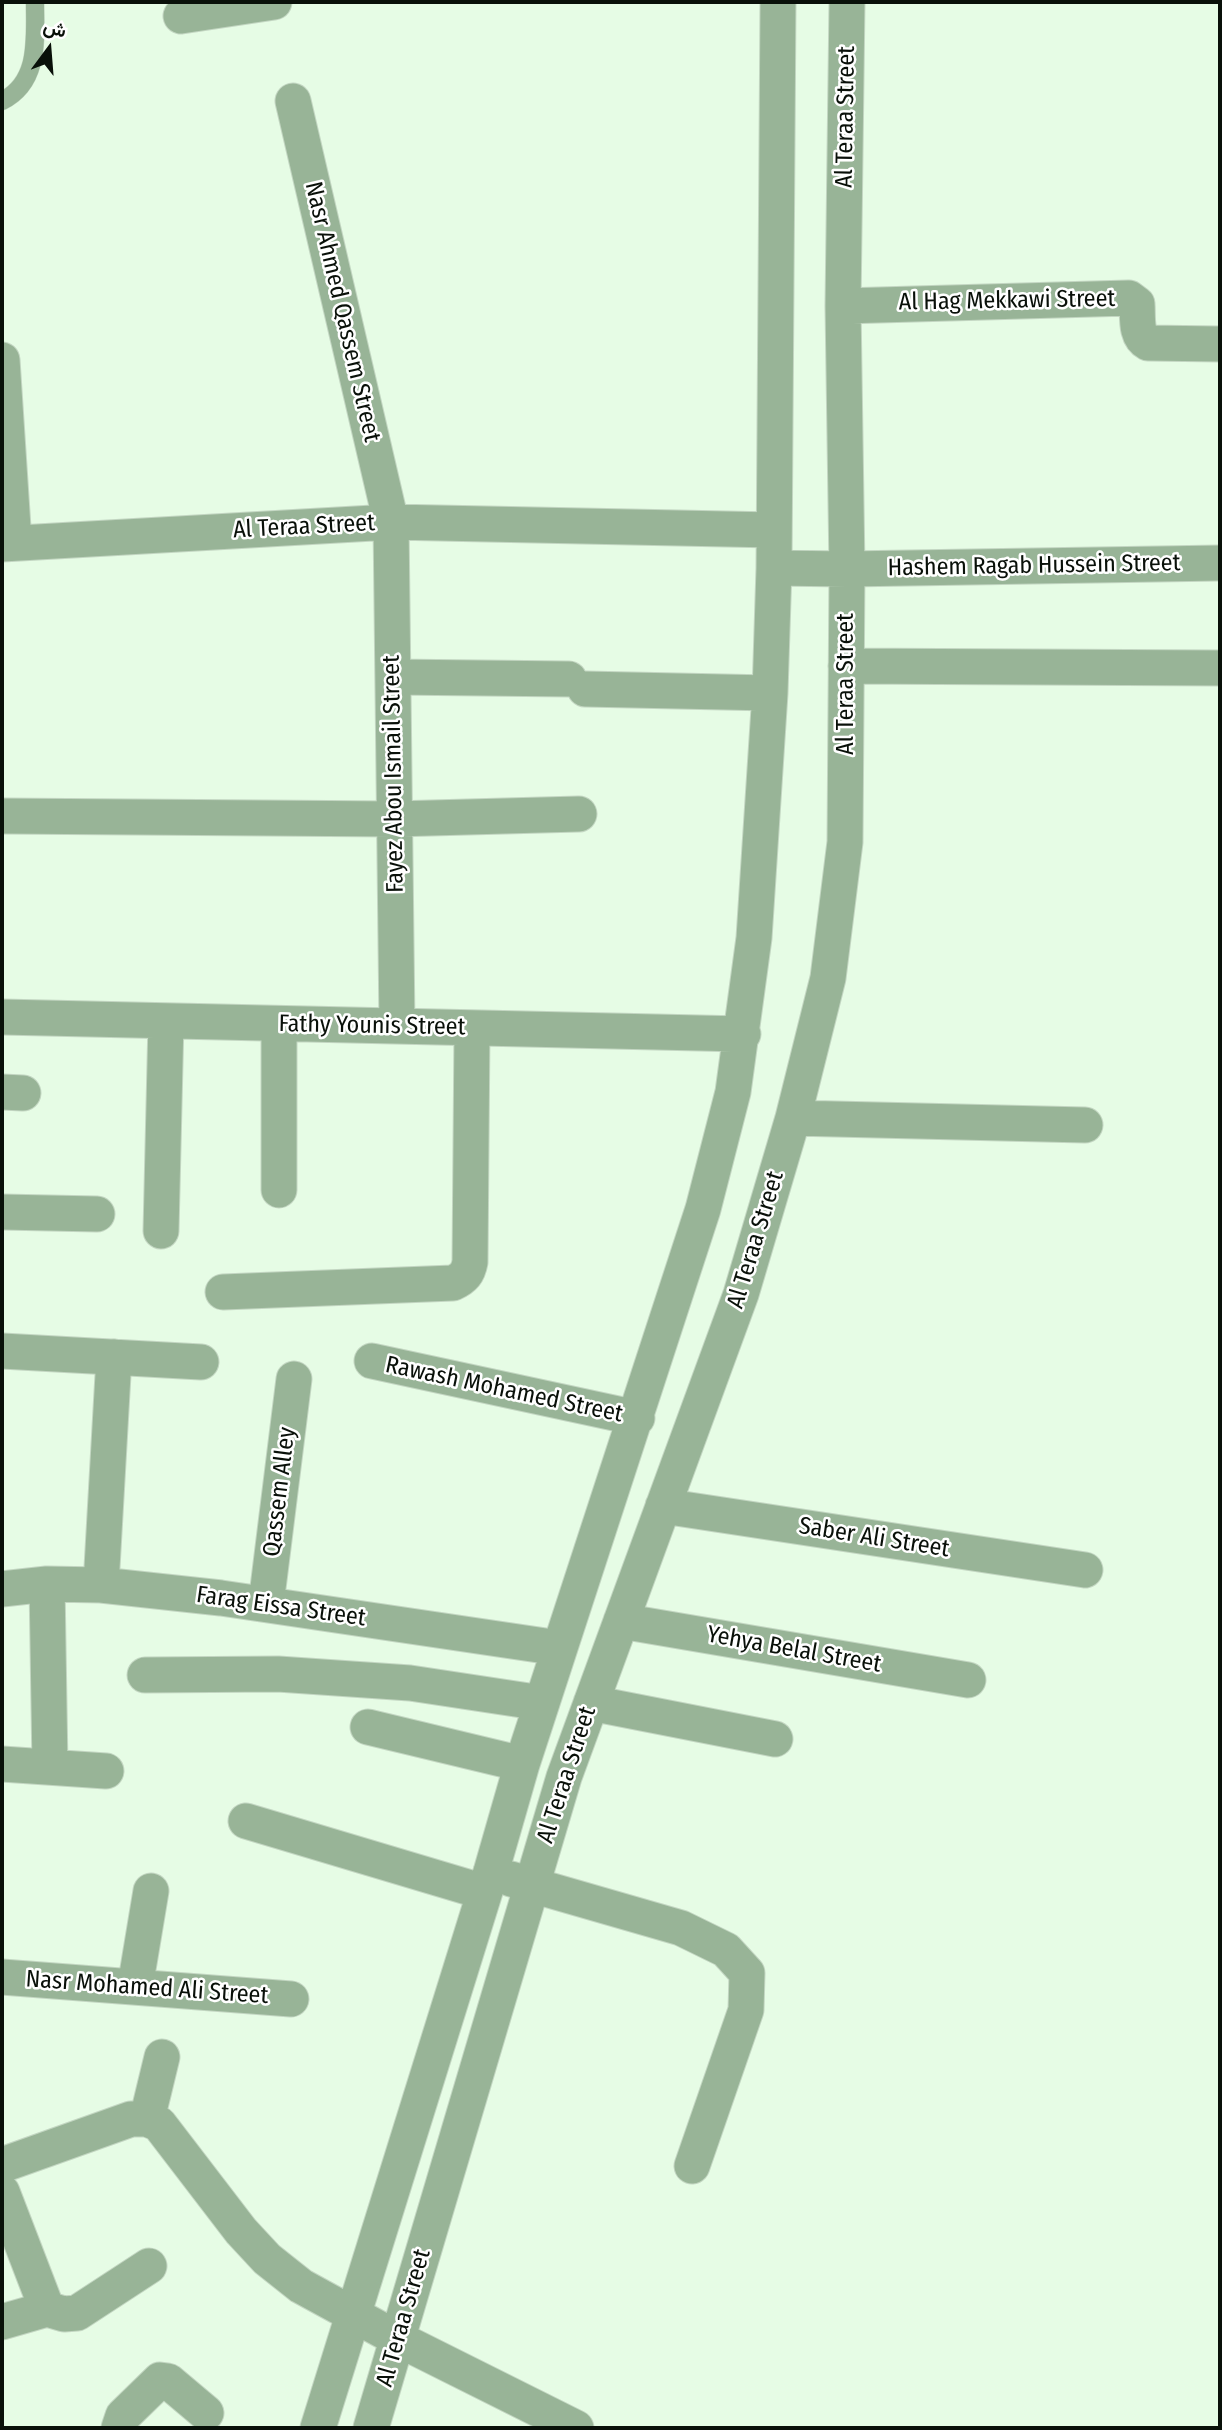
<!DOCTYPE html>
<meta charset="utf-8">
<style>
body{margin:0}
#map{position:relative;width:1222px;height:2430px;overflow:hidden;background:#e6fce5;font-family:"Fira Sans Condensed",Vazirmatn,sans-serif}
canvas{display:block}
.frame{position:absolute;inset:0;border:4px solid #091009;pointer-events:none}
.north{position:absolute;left:14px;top:14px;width:70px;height:70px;-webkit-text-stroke:5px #fff;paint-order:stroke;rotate:16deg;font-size:19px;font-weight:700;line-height:28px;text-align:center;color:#091009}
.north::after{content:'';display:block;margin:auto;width:24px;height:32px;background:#091009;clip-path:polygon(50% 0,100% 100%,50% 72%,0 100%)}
</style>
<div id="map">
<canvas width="1222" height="2430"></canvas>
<div class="frame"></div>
<div class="north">ش</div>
</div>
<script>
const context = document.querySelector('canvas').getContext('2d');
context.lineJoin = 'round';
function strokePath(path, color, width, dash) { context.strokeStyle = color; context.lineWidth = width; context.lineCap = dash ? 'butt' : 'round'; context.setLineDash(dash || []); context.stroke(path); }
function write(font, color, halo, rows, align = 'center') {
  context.font = font + ' "Fira Sans Condensed",sans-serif'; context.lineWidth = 5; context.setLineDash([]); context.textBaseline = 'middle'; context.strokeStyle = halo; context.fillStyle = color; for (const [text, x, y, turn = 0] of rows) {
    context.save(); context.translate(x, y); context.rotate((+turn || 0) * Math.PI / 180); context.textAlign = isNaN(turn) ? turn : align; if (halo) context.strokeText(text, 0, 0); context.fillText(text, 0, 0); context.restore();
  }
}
const service = new Path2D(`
 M2,101C40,82 35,39 35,2`);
const minor = new Path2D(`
 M181,16L274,2
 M293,101L391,522L397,1026
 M843,306L1129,298L1137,304C1138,317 1135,336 1148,343L1220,344
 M2,360L14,543
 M2,544L391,522L774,530
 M774,568L847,569L1220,563
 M846,666L1220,668
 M393,677L569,679
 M585,689L770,693
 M2,816L394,819L579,814
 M2,1017L743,1034
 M2,1092L23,1093
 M793,1118L1085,1125
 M279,1190V1024
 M2,1212L97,1214
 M161,1231L166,1021
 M223,1292L453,1283C464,1278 468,1273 470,1262L472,1028
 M2,1351L201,1362
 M372,1361L637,1418
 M663,1506L1085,1570
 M47,1584L50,1767
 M101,1585L114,1357
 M2,1589L47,1584L101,1585L221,1598L559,1648
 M266,1604L294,1379
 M621,1621L968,1680
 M145,1675L278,1674L410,1683L542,1703
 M591,1703L775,1739
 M368,1727L522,1764
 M2,1764L106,1771
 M246,1821L484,1892
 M511,1879L681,1928L726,1950L747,1973L746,2010L692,2166
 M2,1977L291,1999
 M135,1987L151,1891
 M147,2119L162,2057
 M2,2165L131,2119H147L159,2124L241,2231L267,2259L301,2286L398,2339L576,2428
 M2,2192L47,2309L64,2314L77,2313L149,2266
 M2,2322L47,2309
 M119,2428L123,2416L160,2380L168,2381L206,2413
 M318,2428L491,1872L522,1764L703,1209L733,1092L754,938L770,693L774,568L778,2
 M371,2428L564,1777L741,1294L793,1118L828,978L845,842L847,569L843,306L847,2`);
const streetNames = [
 ["Al Teraa Street",846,117,-89],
 ["Al Hag Mekkawi Street",1007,301,-1],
 ["Nasr Ahmed Qassem Street",342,312,77],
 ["Al Teraa Street",304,527,-3],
 ["Hashem Ragab Hussein Street",1034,566,-1],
 ["Al Teraa Street",846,684,-90],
 ["Fayez Abou Ismail Street",394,774,-91],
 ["Fathy Younis Street",372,1026,1],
 ["Al Teraa Street",756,1240,-73],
 ["Rawash Mohamed Street",504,1390,12],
 ["Qassem Alley",280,1492,-83],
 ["Saber Ali Street",874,1538,9],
 ["Farag Eissa Street",281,1607,8],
 ["Yehya Belal Street",794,1650,10],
 ["Al Teraa Street",567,1775,-72],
 ["Nasr Mohamed Ali Street",147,1988,4],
 ["Al Teraa Street",404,2318,-74]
];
strokePath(service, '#c3d6c2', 19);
strokePath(minor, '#c3d6c2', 37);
strokePath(service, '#98b497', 18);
strokePath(minor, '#98b497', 35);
write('24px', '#091009', '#fff', streetNames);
</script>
